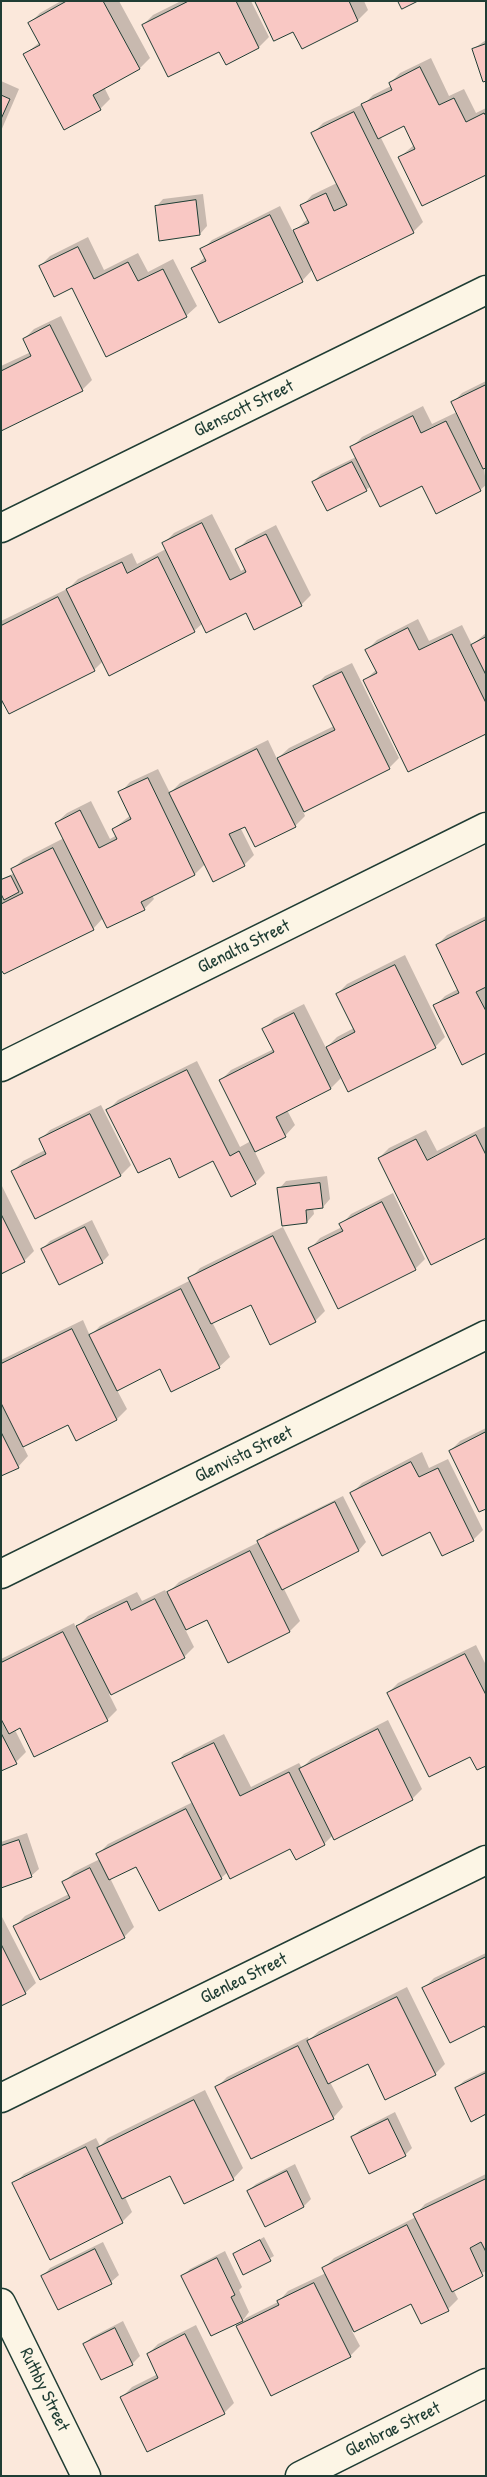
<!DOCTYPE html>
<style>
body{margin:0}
#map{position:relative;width:487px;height:2477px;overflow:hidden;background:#fbe8db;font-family:"Patrick Hand",sans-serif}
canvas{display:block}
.frame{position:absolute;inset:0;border:2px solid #1f3d34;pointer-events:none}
</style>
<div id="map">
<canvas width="487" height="2477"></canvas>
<div class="frame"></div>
</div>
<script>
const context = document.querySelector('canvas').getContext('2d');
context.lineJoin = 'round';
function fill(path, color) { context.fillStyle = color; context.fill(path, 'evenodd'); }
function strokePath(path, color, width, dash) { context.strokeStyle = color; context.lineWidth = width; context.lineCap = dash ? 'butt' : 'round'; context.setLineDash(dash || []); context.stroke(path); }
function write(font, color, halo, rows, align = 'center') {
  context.font = font + ' "Patrick Hand",sans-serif'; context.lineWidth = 5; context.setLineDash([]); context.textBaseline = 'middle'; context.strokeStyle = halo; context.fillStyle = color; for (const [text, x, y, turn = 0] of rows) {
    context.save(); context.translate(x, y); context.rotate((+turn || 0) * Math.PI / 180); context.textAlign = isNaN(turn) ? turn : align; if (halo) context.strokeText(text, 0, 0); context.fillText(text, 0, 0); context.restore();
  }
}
const shadow = new Path2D(`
 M61,1H119L150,58L140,68L104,87L110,99L100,109L65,128L24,55L40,42L30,23L40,13Z
 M181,1H251L269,37L259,47L226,63L220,50L143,25L153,15Z
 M256,1H364L368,10L358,20L302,47L294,30Z
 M486,40V80L473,49Z
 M431,58L449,96L464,89L476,113L486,108V174L400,157L414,145L404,124L380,136L423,222L413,232L313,269L302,281L193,268L205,257L202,250L212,240L280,206L293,232L308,219L302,206L312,195L337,183L313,133L323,123L365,103L373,95L391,86L390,83L400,73Z
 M1,81L19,89L1,131Z
 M203,194L207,226L200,234L156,207L163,199Z
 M88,237L104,270L138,253L148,272L173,259L197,306L186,316L106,355L73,286L40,266L50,256Z
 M61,316L92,380L82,390L1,429V366L31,352L24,339L34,329Z
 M486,381L484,467L486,485L480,490L422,485L371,486L366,490L313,482L321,474L356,457L352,447L362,437L423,406L432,424L457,412L452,403L462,393Z
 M212,514L241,571L246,568L237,550L247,540L276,525L311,595L301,605L247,611L203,623L194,631L103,661L94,670L4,702L1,705V621L69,588L78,579L132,553L137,564L166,549L163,544L174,533Z
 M418,619L429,641L462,625L472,645L486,633V732L365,680L376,670L367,650L377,640Z
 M352,663L399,758L389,768L303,811L305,816L295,826L245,825L240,827L254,855L244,865L205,864L195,874L152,895L154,899L144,909L103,918L93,929L1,967V899L4,898L1,891V879L15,873L13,869L23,859L64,838L56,823L67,813L91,801L110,839L117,835L113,829L131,815L120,793L130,782L158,769L170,793L180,783L268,740L277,759L289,748L334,726L315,686L325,676Z
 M486,916V1052L435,1006L445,996L458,989L437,945L447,935Z
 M405,955L445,1037L435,1047L342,1077L331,1088L287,1110L295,1125L285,1136L254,1150L265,1173L255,1183L214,1159L170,1156L108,1110L118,1100L197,1061L240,1147L251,1141L221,1080L231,1070L274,1049L264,1029L274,1019L304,1004L326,1048L337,1037L354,1028L337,994L347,984Z
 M101,1105L131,1165L121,1175L36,1217L13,1171L23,1161L45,1150L40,1140L50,1130Z
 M486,1126V1236L379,1158L389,1148L426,1130L437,1151Z
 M327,1176L330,1199L323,1207L313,1208L314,1214L307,1222L279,1189L286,1181Z
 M1,1184L34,1251L24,1261L1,1273Z
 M393,1193L425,1259L415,1269L310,1249L320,1238L342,1227L341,1225L351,1214Z
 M92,1220L109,1255L102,1262L42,1249L50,1241Z
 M283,1227L325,1311L315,1321L251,1303L212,1322L230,1357L219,1367L161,1368L117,1390L127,1409L117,1419L76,1439L69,1423L23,1446L28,1456L18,1467L1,1475V1360L83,1320L90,1336L100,1326L191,1280L190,1279L200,1268Z
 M486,1428V1507L450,1451L460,1441Z
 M422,1452L429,1468L448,1459L483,1530L473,1540L431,1530L352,1493L362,1483Z
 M343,1496L366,1542L359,1550L283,1587L300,1621L290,1631L228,1661L207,1618L185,1629L194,1647L184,1657L109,1694L117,1710L107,1720L21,1727L15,1730L26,1752L16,1762L1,1770V1659L74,1623L76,1628L88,1616L137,1592L142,1601L165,1590L167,1594L179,1582L259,1542L266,1534Z
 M476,1645L486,1665V1764L470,1755L388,1693L398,1683Z
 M388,1720L422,1789L412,1799L333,1835L324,1844L296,1858L291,1847L228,1872L221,1878L137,1865L110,1878L134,1927L124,1937L15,1926L25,1916L69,1894L64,1882L74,1872L100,1859L98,1854L108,1844L193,1802L174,1764L184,1754L224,1734L251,1787L299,1763L302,1768L311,1759Z
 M27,1833L39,1869L31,1876L1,1887V1842Z
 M1,1915L36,1983L25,1993L1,2005Z
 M486,1953V2027L424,1988L434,1978Z
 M407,1987L445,2064L435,2074L368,2063L330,2082L343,2107L333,2118L217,2087L227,2077L308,2037L309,2040L319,2031Z
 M486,2070V2113L456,2088L464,2081Z
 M205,2090L243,2168L233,2179L170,2174L125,2197L132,2212L122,2222L14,2184L24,2174L96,2138L100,2146L108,2138Z
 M395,2112L412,2148L405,2155L352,2137L360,2130Z
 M295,2164L311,2199L304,2206L265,2225L248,2191L256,2184Z
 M486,2174V2271L453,2289L458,2299L448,2309L412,2302L352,2331L360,2346L350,2356L238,2327L246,2318L212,2335L183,2276L190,2269L225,2251L242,2287L239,2290L249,2312L244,2319L278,2302L288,2291L326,2273L324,2268L334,2258L416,2217L415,2215L425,2204Z
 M264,2237L274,2256L244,2273L234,2255Z
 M103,2242L119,2275L111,2282L59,2308L43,2276L50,2268Z
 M123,2321L140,2356L132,2364L84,2344L92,2337Z
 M196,2325L234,2403L224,2413L122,2397L132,2387L158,2374L148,2354L158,2344Z`);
const building = new Path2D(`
 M67,1H103L140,69L93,95L101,110L64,130L23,54L40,45L28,23Z
 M189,1H236L259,48L226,65L219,52L168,77L142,25Z
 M255,1H349L358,21L302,49L293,32L274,41Z
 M398,1H418L402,9Z
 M486,44V81L483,82L472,49Z
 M420,67L439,105L454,98L466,122L484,113L486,116V175L422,206L398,157L415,149L404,126L378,139L361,104L392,90L389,83Z
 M1,95L10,99L1,119Z
 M354,112L414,233L317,281L293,230L309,223L300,205L326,193L334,211L347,205L311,133Z
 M196,200L200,235L159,241L155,206Z
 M270,215L303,282L219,323L191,268L206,261L200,249Z
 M78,247L94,279L128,262L138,281L163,269L187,317L106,357L72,288L54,297L39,266Z
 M50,325L83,391L1,431V371L31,356L23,339Z
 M486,385V468L483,469L451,402Z
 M413,416L421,433L446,421L481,491L436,514L422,486L380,507L350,447Z
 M352,462L367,491L327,511L312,482Z
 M202,523L230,580L246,572L235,549L266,534L302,606L254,630L246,613L206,633L162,543Z
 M158,557L195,632L109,676L66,589L122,562L127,573Z
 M58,597L95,671L9,714L1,699V626Z
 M408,628L419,650L452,634L486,703V734L408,772L363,680L377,673L365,650Z
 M486,637V675L471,645Z
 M342,672L390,769L304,812L277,758L335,730L313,686Z
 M257,749L296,827L255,847L245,827L229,834L245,866L213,882L169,793Z
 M148,778L195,875L141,902L145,910L107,928L55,823L80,810L99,848L117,839L112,829L131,819L118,792Z
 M53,848L94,930L4,974L1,970V904L23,893L11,869Z
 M11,876L19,892L4,900L1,894V880Z
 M486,920V987L476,992L486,1011V1053L462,1065L433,1005L459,993L436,945Z
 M395,965L436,1048L348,1092L326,1047L355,1032L336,994Z
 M294,1013L331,1089L276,1117L286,1137L255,1152L219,1080L274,1052L262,1029Z
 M187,1070L230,1156L239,1151L256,1184L231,1197L213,1161L179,1178L170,1158L138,1173L106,1110Z
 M90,1114L121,1176L35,1219L11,1171L46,1154L39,1139Z
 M476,1135L486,1155V1238L431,1265L378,1158L416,1139L427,1160Z
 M320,1183L323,1208L306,1210L307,1223L282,1226L277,1188Z
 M382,1202L416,1270L338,1309L308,1248L343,1231L339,1224Z
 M1,1214L25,1262L1,1274Z
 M85,1227L103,1263L59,1285L41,1249Z
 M273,1236L316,1322L270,1345L251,1305L211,1324L188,1278Z
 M181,1289L220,1368L171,1392L160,1369L117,1391L89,1335Z
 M72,1329L117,1420L76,1441L68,1425L23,1447L1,1403V1364Z
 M1,1432L19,1468L1,1476Z
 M486,1432V1509L479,1512L449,1451Z
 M411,1462L419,1477L438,1468L474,1541L442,1556L430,1532L382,1556L350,1493Z
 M335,1502L359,1551L282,1590L257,1541Z
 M250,1551L290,1632L228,1663L207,1620L186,1630L167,1592Z
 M155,1599L185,1658L111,1695L76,1626L127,1601L131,1610Z
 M63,1632L108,1721L34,1757L20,1728L9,1734L1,1719V1663Z
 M465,1654L486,1695V1766L477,1770L470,1757L429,1777L387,1693Z
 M378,1729L413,1800L334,1840L299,1769Z
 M1,1733L17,1764L1,1771Z
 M214,1743L240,1796L289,1772L325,1845L296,1860L290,1849L230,1879L172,1763Z
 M186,1809L222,1879L159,1911L136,1867L109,1880L96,1854Z
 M19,1840L32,1877L1,1888V1846Z
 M90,1868L125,1938L40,1980L13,1926L70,1898L62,1882Z
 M1,1944L26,1994L1,2006Z
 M486,1957V2029L484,2026L450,2043L422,1988Z
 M397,1997L436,2075L385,2100L368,2064L328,2084L307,2041Z
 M298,2046L334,2119L251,2159L215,2087Z
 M486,2073V2114L471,2122L455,2088Z
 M194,2100L234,2180L184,2204L170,2176L122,2199L97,2148Z
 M388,2119L406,2156L369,2174L351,2137Z
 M86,2147L123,2223L50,2260L12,2183Z
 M287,2171L304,2207L265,2227L247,2191Z
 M486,2179V2252L481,2242L470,2248L483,2276L452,2292L413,2214Z
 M407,2225L449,2311L421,2324L411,2304L354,2332L322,2268Z
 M260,2240L271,2261L243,2275L233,2254Z
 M95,2249L112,2284L58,2310L41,2276Z
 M217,2258L235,2295L231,2297L243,2321L211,2336L181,2276Z
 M314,2283L351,2357L271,2396L236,2326L279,2305L277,2301Z
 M115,2328L133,2365L101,2380L83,2344Z
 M185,2334L225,2414L147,2452L120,2397L158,2378L147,2354Z`);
const minor = new Path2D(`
 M1,528L486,290
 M1,1067L486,827
 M1,1574L486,1335
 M1,2098L486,1860
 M1,2303L86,2476
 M300,2476L486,2383`);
const streetNames = [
 ["Glenscott Street",244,409,-26],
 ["Glenalta Street",244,947,-26],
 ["Glenvista Street",244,1455,-26],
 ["Glenlea Street",244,1979,-26],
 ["Ruthby Street",44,2390,64],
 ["Glenbrae Street",393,2430,-26]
];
fill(shadow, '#0003');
fill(building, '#f9c8c4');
strokePath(building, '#1f3d34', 1);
strokePath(minor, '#1f3d34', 31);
strokePath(minor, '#fcf5e5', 28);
write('18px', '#1f3d34', '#fcf5e5', streetNames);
</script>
